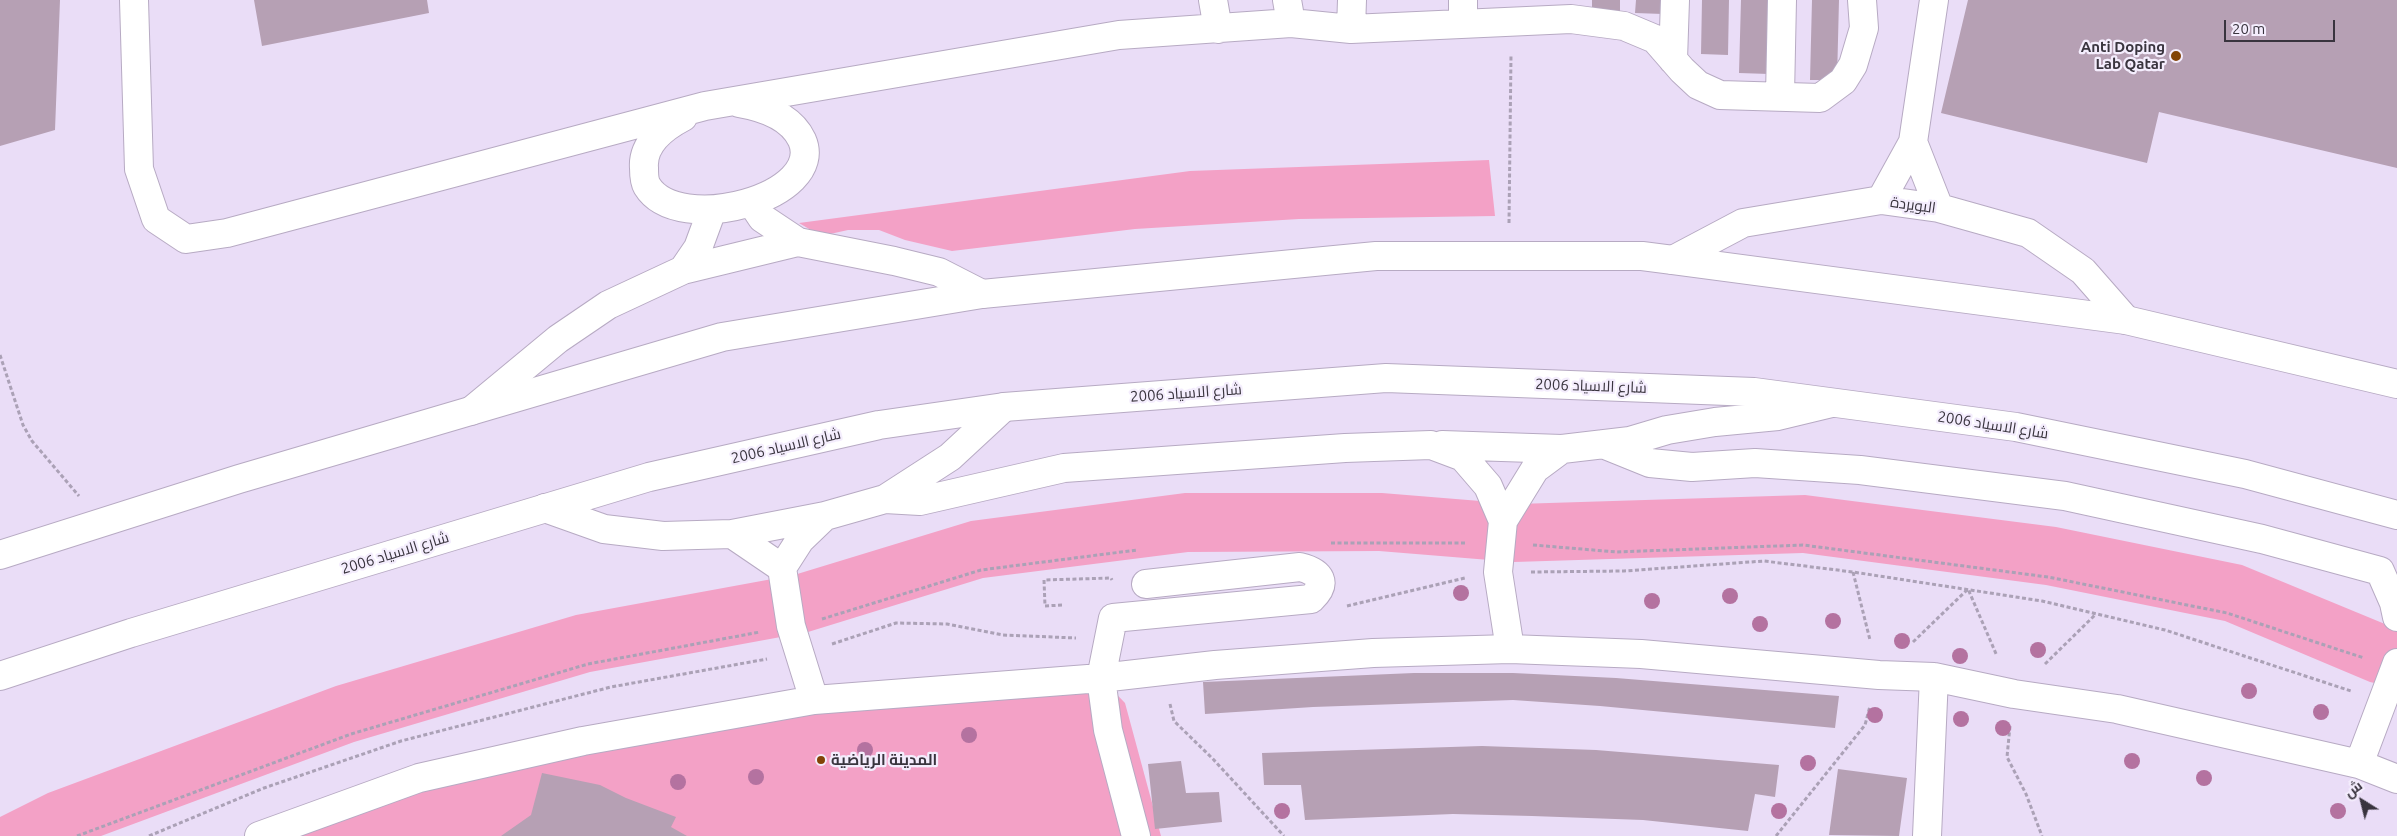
<!DOCTYPE html>
<meta charset="utf-8">
<style>
body{margin:0}
#map{position:relative;width:2397px;height:836px;overflow:hidden;background:#eaddf7;font-family:Ubuntu,Cairo,sans-serif}
canvas{display:block}
.north{position:absolute;left:2337px;top:776px;width:50px;height:50px;-webkit-text-stroke:4px #f4edfd;paint-order:stroke;rotate:324deg;font-size:14px;font-weight:700;line-height:20px;text-align:center;color:#39343e}
.north::after{content:'';display:block;margin:auto;width:18px;height:22px;background:#39343e;clip-path:polygon(50% 0,100% 100%,50% 72%,0 100%)}
.scale{position:absolute;left:2224px;top:20px;width:111px;height:22px;box-sizing:border-box;border:2px solid #39343e;border-top:0;padding-left:6px;font-size:15px;line-height:18px;white-space:nowrap;color:#39343e;-webkit-text-stroke:4px #f4edfd;paint-order:stroke}
</style>
<div id="map">
<canvas width="2397" height="836"></canvas>
<div class="north">ش</div>
<div class="scale">20 m</div>
</div>
<script>
const context = document.querySelector('canvas').getContext('2d');
context.lineJoin = 'round';
function fill(path, color) { context.fillStyle = color; context.fill(path, 'evenodd'); }
function strokePath(path, color, width, dash) { context.strokeStyle = color; context.lineWidth = width; context.lineCap = dash ? 'butt' : 'round'; context.setLineDash(dash || []); context.stroke(path); }
function write(font, color, halo, rows, align = 'center') {
  context.font = font + ' Ubuntu,Cairo,sans-serif'; context.lineWidth = 4.5; context.setLineDash([]); context.textBaseline = 'middle'; context.strokeStyle = halo; context.fillStyle = color; for (const [text, x, y, turn = 0] of rows) {
    context.save(); context.translate(x, y); context.rotate((+turn || 0) * Math.PI / 180); context.textAlign = isNaN(turn) ? turn : align; if (halo) context.strokeText(text, 0, 0); context.fillText(text, 0, 0); context.restore();
  }
}
const green = new Path2D(`
 M1489,160L1495,216L1299,219L1135,229L952,251L905,240L879,230H848L821,236L799,223L1190,171Z
 M1185,493H1382L1517,504L1805,495L2056,527L2242,565L2397,629V688L2370,682L2225,621L2046,585L1803,553L1514,562L1379,551L1188,552L983,578L808,632L590,672L354,742L101,836H0V817L48,793L336,686L576,615L794,575L971,521Z
 M1101,678L1125,703L1161,836H259L583,741Z`);
const building = new Path2D(`
 M0,0H60L55,130L0,146Z
 M254,0H427L429,13L262,46Z
 M1592,0H1620V11L1592,10Z
 M1636,0H1664L1663,14L1635,13Z
 M1702,0H1729L1728,55L1701,54Z
 M1741,0H1770L1769,74L1739,73Z
 M1812,0H1839L1837,80H1810Z
 M1968,0H2397V168L2159,112L2147,163L1941,113Z
 M1414,673H1513L1616,678L1839,696L1835,728L1600,706L1513,700L1313,707L1205,714L1203,682Z
 M1482,746L1596,750L1779,765L1775,797L1755,794L1748,831L1643,820L1532,816L1453,814L1305,820L1301,785H1264L1262,753Z
 M1181,761L1186,793L1219,792L1222,822L1155,829L1148,764Z
 M1838,769L1907,778L1899,836L1829,835Z
 M542,773L600,785L626,798L676,817L671,827L687,836H501L531,815Z`);
const path = new Path2D(`
 M1509,223L1511,54
 M0,355L23,425L32,441L79,496
 M1331,543H1467
 M1533,545L1617,552L1803,545L2048,577L2227,613L2364,658
 M1531,572L1624,571L1764,561L1853,572L2042,601L2165,630L2351,691
 M1853,572L1870,640
 M1062,605L1045,606L1044,580L1111,578L1112,580
 M1347,606L1465,578
 M822,619L981,570L1137,550
 M1913,642L1968,589L1997,656
 M832,644L896,623L947,624L1003,635L1076,638
 M2045,664L2096,614
 M1170,704L1174,721L1213,759L1284,836
 M2010,726L2007,757L2026,794L2042,836
 M77,836L351,734L588,664L760,632
 M149,836L264,788L401,741L611,687L767,659
 M1776,836L1865,725L1870,706`);
const minor = new Path2D(`
 M134,0L139,169L156,219L186,239L227,233L705,106L1119,35L1291,23L1287,0
 M1213,0L1218,29
 M1291,23L1351,29L1571,19L1624,26L1655,39L1682,70L1698,85L1720,95L1820,98L1843,81L1853,65L1864,28L1862,0
 M1463,24V0
 M1351,29L1352,0
 M1673,60L1675,0
 M1780,96L1782,0
 M683,117C664,127 642,144 644,168C644,173 644,181 647,186C678,237 827,197 802,140C791,116 762,107 739,103
 M1913,142L1934,0
 M1881,200L1913,142L1939,208
 M752,203L762,218L798,242L894,261L939,272L982,294
 M1673,260L1743,223L1881,200L1939,208L2028,233L2083,271L2126,320
 M683,270L798,242
 M471,411L558,339L608,305L683,270L698,248L712,210
 M1603,444L1650,463L1692,467L1755,463L1860,470L2065,496L2262,539L2380,571L2394,603L2397,617
 M1442,445L1562,449
 M885,499L920,501L1064,468L1345,448L1431,445L1463,457L1488,486L1503,521
 M545,508L604,529L663,536L732,534L825,516L885,499L950,457L1004,407
 M732,534L782,568
 M1510,649L1498,572L1503,521L1535,469L1562,449L1630,441L1667,430L1715,422L1778,416L1832,403
 M814,700L791,626L782,568L800,540L825,516
 M2359,764L2397,663
 M259,836L419,778L583,741L814,700L1101,678L1215,665L1373,653L1510,649L1641,654L1879,675L1934,677L2014,694L2117,709L2359,764L2397,779
 M1136,836L1108,730L1101,678L1113,618L1311,599C1328,583 1321,572 1300,567L1146,584
 M1927,836L1934,677`);
const major = new Path2D(`
 M0,555L239,479L722,337L982,294L1376,256H1642L1673,260L2126,320L2397,384
 M0,676L131,633L649,477L879,425L1004,407L1386,378L1754,392L2016,427L2245,474L2397,515`);
const trees = [
 [1461,593],
 [1730,596],
 [1652,601],
 [1833,621],
 [1760,624],
 [1902,641],
 [2038,650],
 [1960,656],
 [2249,691],
 [2321,712],
 [1875,715],
 [1961,719],
 [2003,728],
 [969,735],
 [865,750],
 [2132,761],
 [1808,763],
 [756,777],
 [2204,778],
 [678,782],
 [1282,811],
 [1779,811],
 [2338,811]
];
const markers = [
 [2176,56,6,"#824306"],
 [821,760,5,"#824306"]
];
const poiNames = [
 ["Anti Doping",2165,47],
 ["Lab Qatar",2165,64],
 ["المدينة الرياضية",831,760,"left"]
];
const streetNames = [
 ["البويردة",1913,205,8],
 ["شارع الاسياد 2006",1591,386,2],
 ["شارع الاسياد 2006",1186,393,-4],
 ["شارع الاسياد 2006",1993,425,9],
 ["شارع الاسياد 2006",786,446,-13],
 ["شارع الاسياد 2006",395,553,-17]
];
fill(green, '#f3a1c6');
fill(building, '#b6a0b4');
strokePath(minor, '#b7aac3', 30);
strokePath(major, '#b7aac3', 30);
strokePath(path, '#aba1b6', 3, [4, 2.5]);
strokePath(minor, '#fff', 28);
strokePath(major, '#fff', 28);
context.fillStyle = '#b472a0';
for (const [x, y] of trees) { context.beginPath(); context.arc(x, y, 8, 0, 2 * Math.PI); context.fill(); }
for (const [x, y, r, color] of markers) { const dot = new Path2D(); dot.arc(x, y, r, 0, 2 * Math.PI); context.fillStyle = color; context.fill(dot); strokePath(dot, '#f4edfd', 2); }
write('bold 15px', '#39343e', '#f4edfd', poiNames, 'right');
write('15px', '#39343e', '#f4edfd', streetNames);
</script>
